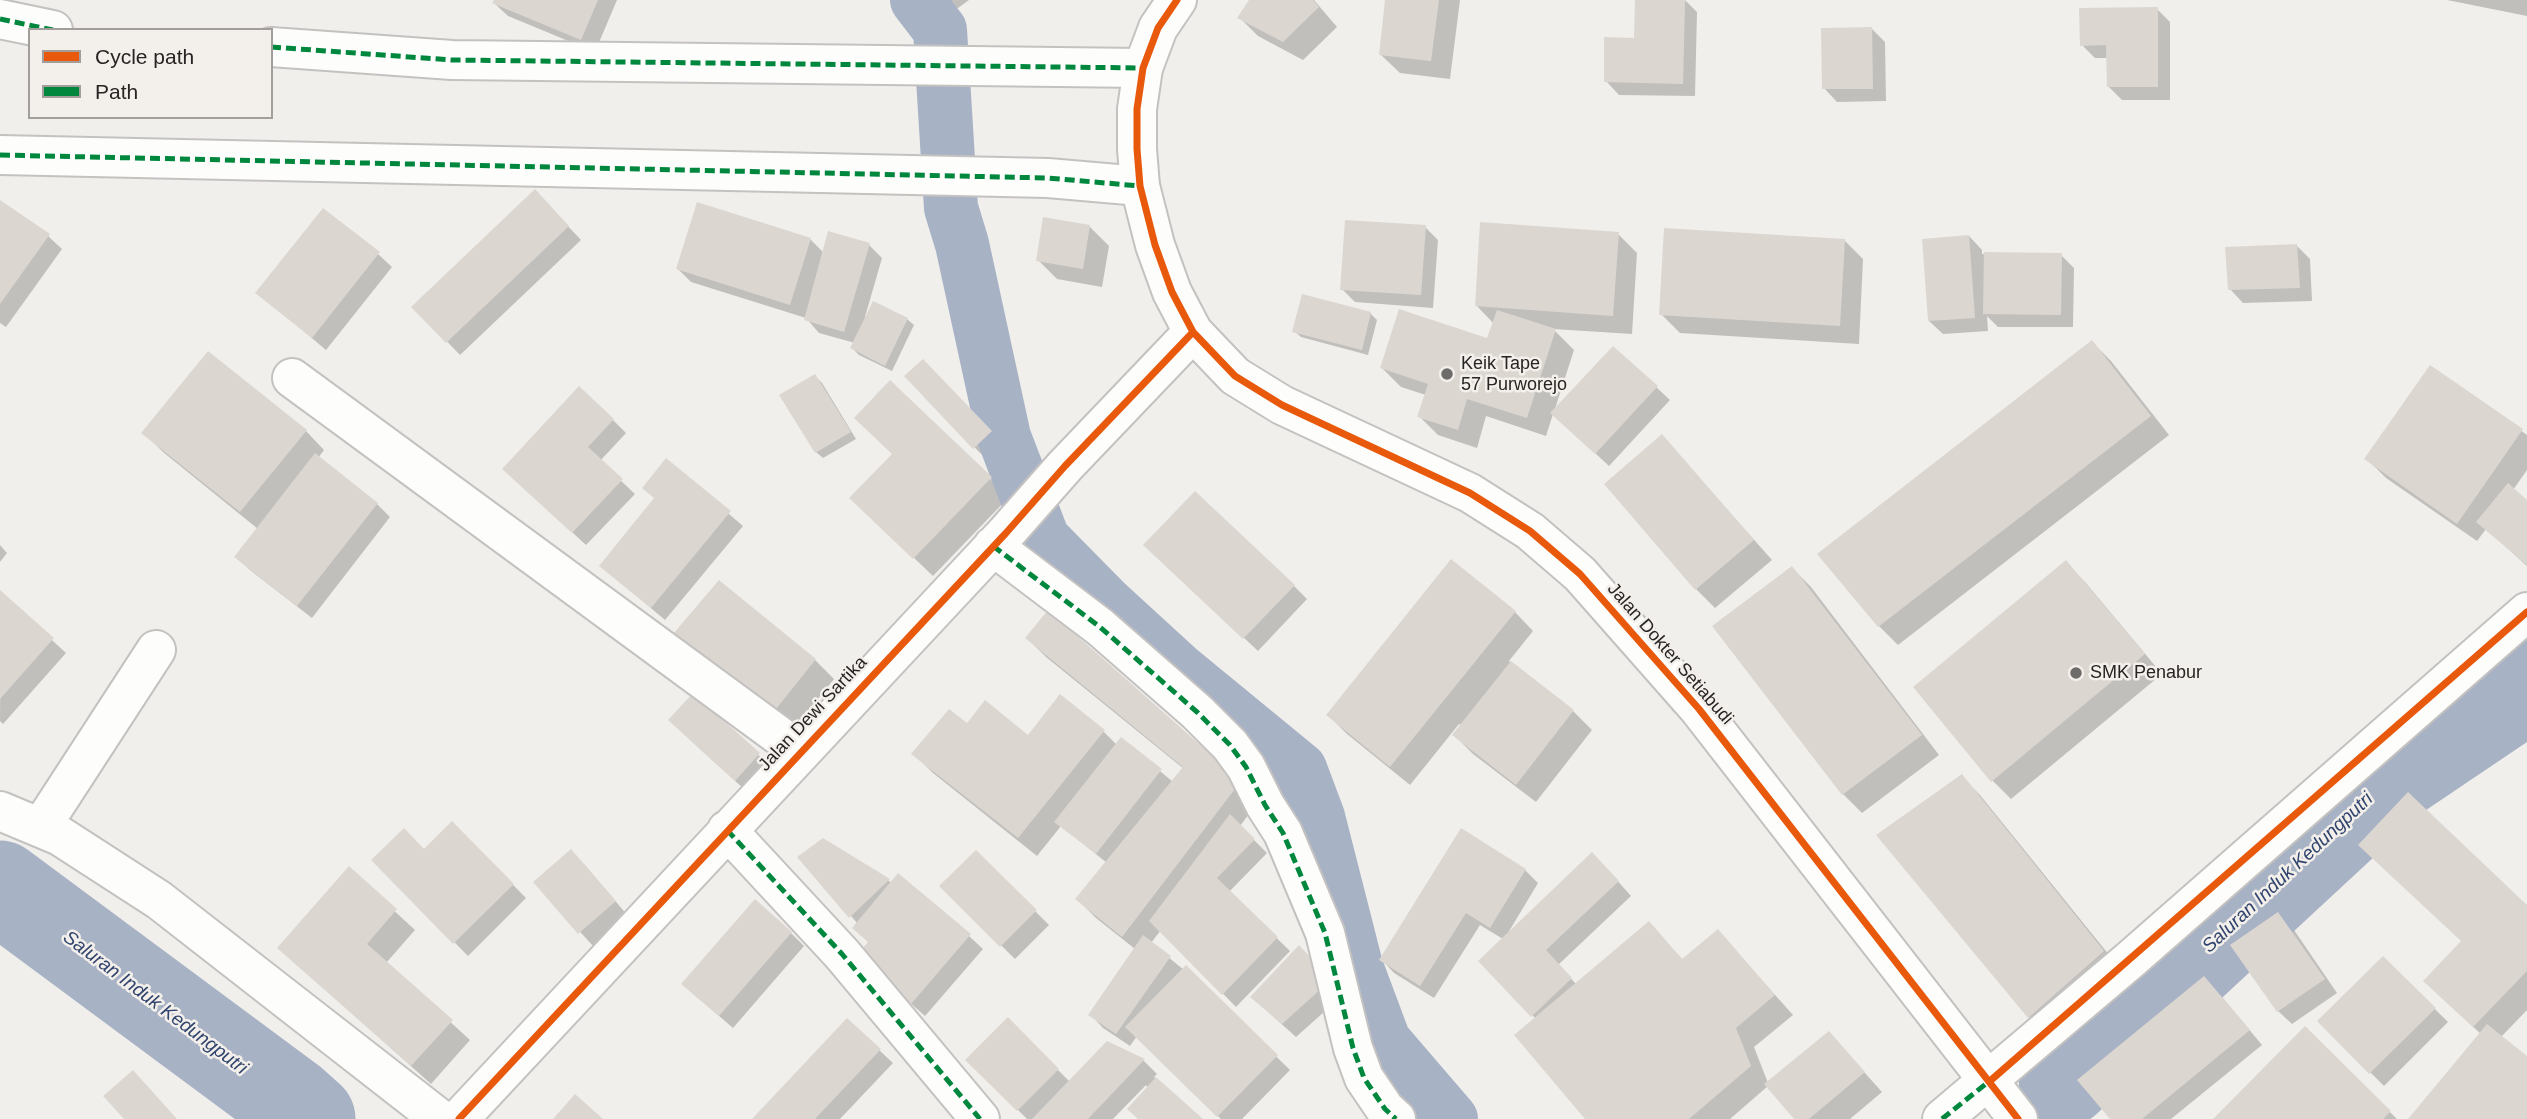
<!DOCTYPE html>
<style>
body{margin:0}
#map{position:relative;width:2527px;height:1119px;overflow:hidden;background:#f1efec;font-family:Arial,sans-serif}
canvas{display:block}
.legend{position:absolute;left:28px;top:28px;width:245px;height:91px;box-sizing:border-box;background:#f3efea;border:2px solid #a19e9b;margin:0;padding:9px 12px;list-style:none;font-size:21px;color:#272524}
.legend li{display:flex;align-items:center;gap:14px;height:35px}
.legend b{width:35px;border:2px solid #a19e9b}
</style>
<div id="map">
<canvas width="2527" height="1119"></canvas>
<ul class="legend">
<li><b style="height:9px;background:#e8590c"></b>Cycle path</li>
<li><b style="height:9px;background:#00873e"></b>Path</li>
</ul>
</div>
<script>
const context = document.querySelector('canvas').getContext('2d');
context.lineJoin = 'round';
function fill(path, color) { context.fillStyle = color; context.fill(path, 'evenodd'); }
function strokePath(path, color, width, dash) { context.strokeStyle = color; context.lineWidth = width; context.lineCap = dash ? 'butt' : 'round'; context.setLineDash(dash || []); context.stroke(path); }
function write(font, color, halo, rows, align = 'center') {
  context.font = font + ' Arial,sans-serif'; context.lineWidth = 5; context.setLineDash([]); context.textBaseline = 'middle'; context.strokeStyle = halo; context.fillStyle = color; for (const [text, x, y, turn = 0] of rows) {
    context.save(); context.translate(x, y); context.rotate((+turn || 0) * Math.PI / 180); context.textAlign = isNaN(turn) ? turn : align; if (halo) context.strokeText(text, 0, 0); context.fillText(text, 0, 0); context.restore();
  }
}
const shadow = new Path2D(`
 M496,0H617L595,52L508,16L494,3Z
 M932,0H969L947,16Z
 M1251,0H1314L1337,27L1303,60L1258,36L1239,17Z
 M1387,0H1460L1450,79L1400,73L1380,54Z
 M1637,0H1685L1697,12L1695,96L1619,95L1606,81L1636,40Z
 M2447,0H2527V16Z
 M2157,9L2170,22V100H2122L2108,86V58H2095L2082,45Z
 M1872,29L1885,42L1886,101L1837,102L1824,88Z
 M0,202L48,236L62,249L6,327L0,323Z
 M548,205L581,240L460,355L414,307Z
 M1090,227L1109,246L1102,287L1057,279L1038,260Z
 M1425,227L1438,240L1433,308L1355,302L1342,289Z
 M1618,234L1637,253L1632,334L1553,329L1574,350L1554,412L1656,387L1670,400L1609,466L1553,414L1546,436L1486,416L1477,448L1438,435L1419,416L1426,395L1401,387L1382,368L1488,340L1494,324L1476,305Z
 M1969,236L1982,250V254L2061,255L2074,268L2073,327H1998L1987,316L1988,331L1943,334L1929,321Z
 M810,239L824,253L869,245L882,258L865,317L907,319L914,325L892,371L859,355L852,348L855,343L819,333L806,318L691,282L678,269Z
 M1844,240L1863,259L1859,344L1680,333L1661,314Z
 M2297,246L2310,259L2312,301L2243,303L2230,289Z
 M378,254L392,267L326,350L258,293Z
 M1370,313L1377,320L1368,355L1301,337L1294,331Z
 M2092,342L2111,361L2169,435L1898,645L1879,626L1819,555Z
 M923,361L997,439L981,454L907,377Z
 M2430,367L2527,435V470L2513,490L2527,502V566L2486,529L2477,541L2386,478L2367,459Z
 M815,376L822,383L856,439L823,458L816,452Z
 M890,383L1009,497L933,576L871,517L894,455Z
 M613,420L626,433L600,461L635,494L586,545L518,482Z
 M306,431L324,450L318,458L377,504L390,517L312,618L250,570L236,557L258,529L163,452L144,433Z
 M1662,436L1772,560L1715,608L1696,589Z
 M667,461L743,526L665,620L601,566L655,499Z
 M0,545L7,553L0,562Z
 M1159,558L1294,586L1307,599L1258,651Z
 M2066,563L2085,582L2162,674L2011,799L1992,780Z
 M1792,568L1811,587L1939,755L1862,813L1843,794L1714,626Z
 M719,582L815,660L834,679L791,732L695,653Z
 M1,593L66,653L3,724L0,721Z
 M1515,612L1533,631L1509,661L1573,711L1592,730L1536,802L1473,754L1454,735L1462,726L1459,724L1410,785L1347,734L1328,715Z
 M1027,638L1259,801L1240,826L1267,853L1229,892L1290,951L1236,1007L1161,930L1151,943L1184,970L1186,968L1290,1070L1242,1119H1221L1137,1036L1130,1046L1103,1028L1090,1014L1135,949L1096,918L1077,899L1107,863L1061,826L1037,856L933,773L914,754L967,725L1028,737L1104,732L1117,745L1122,739L1173,782L1184,769L1046,657Z
 M693,695L778,773L755,799L689,739Z
 M1961,776L1980,795L2122,971L2048,1036L2029,1017Z
 M452,823L526,898L468,956L373,860L424,851Z
 M823,840L889,881L969,936L983,949L925,1016L872,969L870,943L858,924L800,858Z
 M976,852L1049,925L1015,959L941,886Z
 M584,864L628,916L593,946L535,882Z
 M1606,868L1631,896L1558,965L1576,984L1648,923L1684,961L1718,931L1793,1015L1754,1047L1768,1083L1829,1033L1882,1092L1850,1119H1796L1768,1086L1730,1119H1588L1536,1019L1480,961L1503,939L1480,925L1434,998L1394,973L1381,959L1525,870L1538,883L1508,933Z
 M349,869L415,930L386,963L470,1040L431,1084L279,948Z
 M2527,907V1010L2501,1037L2527,1059V1119H2410L2481,1034L2444,1000Z
 M2278,914L2292,927L2337,993L2292,1024L2278,1011Z
 M791,933L804,946L733,1028L697,997Z
 M1299,947L1343,995L1296,1037L1266,1010Z
 M2383,958L2448,1022L2384,1086L2319,1021Z
 M2217,991L2262,1045L2171,1119H2113Z
 M1008,1020L1070,1082L1108,1043L1144,1061L1157,1074L1154,1077L1200,1119H1139L1148,1088L1146,1085L1113,1119H1027L968,1060Z
 M2305,1028L2397,1119H2215Z
 M879,1050L893,1063L840,1119H755Z`);
const canal = new Path2D(`
 M917,0L940,30L951,208L962,244L1004,437L1043,539L1106,603L1177,668L1300,769L1318,817L1356,966L1384,1041L1451,1119`);
const river = new Path2D(`
 M0,887L290,1102L309,1119
 M2065,1080L2392,777L2527,686`);
const building = new Path2D(`
 M494,0H598L581,40L492,3Z
 M1249,0H1313L1319,7L1283,42L1237,18Z
 M1385,0H1439L1431,61L1379,55Z
 M1635,0H1685L1683,84L1604,82V37L1634,38Z
 M2158,7V87H2107L2106,45L2080,46L2079,8Z
 M1872,27L1873,89H1822L1821,28Z
 M535,189L569,226L446,343L411,307Z
 M0,200L50,234L0,304Z
 M697,202L811,238L790,305L676,269Z
 M323,208L380,252L312,338L255,293Z
 M1043,217L1090,225L1083,269L1036,261Z
 M1345,220L1426,225L1421,295L1340,290Z
 M1480,222L1619,232L1613,316L1475,306Z
 M1664,228L1845,239L1840,326L1659,315Z
 M828,231L870,243L844,332L804,320Z
 M1969,235L1975,318L1928,321L1922,239Z
 M2297,244L2300,288L2228,290L2225,247Z
 M1984,252L2062,253L2061,315L1983,314Z
 M1302,294L1371,312L1362,350L1292,332Z
 M873,301L908,318L885,366L850,348Z
 M1399,309L1487,338L1497,310L1556,329L1527,418L1467,399L1458,430L1417,417L1428,384L1380,368Z
 M2092,340L2151,416L1878,627L1817,554Z
 M1613,346L1658,386L1595,454L1550,413Z
 M208,351L307,430L240,512L141,433Z
 M923,359L992,431L973,449L904,376Z
 M2430,365L2523,429L2457,524L2364,459Z
 M815,374L851,432L815,453L779,395Z
 M890,380L992,477L913,559L849,498L892,454L854,418Z
 M579,386L614,419L588,447L623,479L572,533L502,469Z
 M1662,434L1754,540L1695,590L1604,484Z
 M315,453L378,503L297,606L234,557Z
 M666,458L731,511L651,608L599,566L654,498L642,488Z
 M2508,483L2527,500V565L2476,522Z
 M1195,491L1295,585L1243,639L1143,545Z
 M1451,559L1516,611L1390,767L1326,715Z
 M2066,560L2145,654L1991,782L1913,687Z
 M1792,566L1922,735L1842,795L1712,626Z
 M719,580L816,659L772,714L673,634Z
 M0,590L54,638L0,699Z
 M1048,610L1241,781L1122,937L1075,899L1183,767L1025,638Z
 M1511,661L1574,710L1516,785L1452,735Z
 M693,693L760,753L735,781L668,720Z
 M1060,694L1105,730L1018,838L911,754L949,709L967,723L985,700L1028,735Z
 M1121,737L1162,769L1096,854L1054,822Z
 M1962,774L2104,951L2028,1018L1876,835Z
 M2408,792L2527,905V971L2473,1027L2423,981L2461,941L2358,845Z
 M1230,814L1255,839L1217,878L1278,937L1222,995L1149,921Z
 M452,821L514,884L453,944L371,860L404,828L424,849Z
 M1461,828L1526,869L1490,928L1466,913L1420,986L1379,960Z
 M823,838L890,879L849,918L797,857Z
 M571,849L616,901L578,934L533,882Z
 M976,850L1037,910L1000,947L939,886Z
 M1592,852L1619,881L1546,950L1572,978L1531,1017L1478,961Z
 M349,866L397,909L367,944L453,1020L411,1066L277,948Z
 M898,873L971,934L911,1004L856,956L868,942L852,928Z
 M755,899L792,932L719,1016L681,984Z
 M2278,912L2325,979L2277,1012L2230,945Z
 M1649,921L1682,959L1718,929L1775,995L1736,1028L1751,1066L1689,1119H1585L1514,1035Z
 M1143,935L1171,956L1116,1034L1088,1015Z
 M1299,945L1331,980L1282,1024L1250,997Z
 M2383,956L2436,1008L2369,1074L2317,1021Z
 M1186,965L1278,1055L1217,1117L1125,1027Z
 M2204,976L2250,1030L2142,1119H2110L2077,1080Z
 M1008,1017L1059,1069L1017,1111L965,1060Z
 M847,1018L881,1049L815,1119H752Z
 M2487,1024L2527,1056V1119H2408Z
 M2305,1026L2391,1111L2383,1119H2213Z
 M1829,1031L1865,1072L1809,1119H1794L1764,1084Z
 M1107,1041L1145,1059L1088,1119H1032Z
 M133,1070L177,1119H124L103,1096Z
 M1156,1077L1203,1119H1138L1127,1109Z
 M575,1094L603,1119H553Z`);
const street = new Path2D(`
 M0,19L53,30
 M271,47L452,60L1143,68
 M0,155L1048,178L1140,186
 M292,378L800,751
 M993,546L1100,627L1197,712L1230,745L1246,767L1265,805L1283,833L1325,933L1353,1048L1364,1078L1385,1109L1396,1119
 M0,811L60,836L159,900L440,1119
 M41,827L156,650
 M727,830L842,954L980,1119
 M459,1119L1006,533L1065,466L1193,332
 M1942,1119L2130,960L2527,612`);
const secondary = new Path2D(`
 M1177,0L1158,28L1143,68L1137,109V149L1140,186L1155,245L1172,292L1193,332L1235,376L1282,405L1470,493L1530,531L1580,574L1699,709L2018,1119`);
const quiet = new Path2D(`
 M0,19L53,30
 M271,47L452,60L1143,68
 M0,155L1048,178L1140,186
 M993,546L1100,627L1197,712L1230,745L1246,767L1265,805L1283,833L1325,933L1353,1048L1364,1078L1385,1109L1396,1119
 M727,830L842,954L980,1119
 M1942,1119L1992,1079`);
const cycleway = new Path2D(`
 M1177,0L1158,28L1143,68L1137,109V149L1140,186L1155,245L1172,292L1193,332L1235,376L1282,405L1470,493L1530,531L1580,574L1699,709L2018,1119
 M1990,1081L2527,612
 M459,1119L1006,533L1065,466L1193,332`);
const markers = [
 [1447,374,7,"#6e6c6a"],
 [2076,673,7,"#6e6c6a"]
];
const poiNames = [
 ["Keik Tape",1461,364],
 ["57 Purworejo",1461,385],
 ["SMK Penabur",2090,673]
];
const streetNames = [
 ["Jalan Dokter Setiabudi",1670,654,49],
 ["Jalan Dewi Sartika",813,714,-47]
];
const waterNames = [
 ["Saluran Induk Kedungputri",2288,873,-43],
 ["Saluran Induk Kedungputri",155,1003,37]
];
fill(shadow, '#0003');
strokePath(canal, '#a8b2c5', 54);
strokePath(river, '#a8b2c5', 93);
fill(building, '#dbd6d0');
strokePath(street, '#c4c2c1', 42);
strokePath(secondary, '#c4c2c1', 42);
strokePath(street, '#fdfdfc', 38);
strokePath(secondary, '#fdfdfc', 38);
strokePath(quiet, '#00873e', 5, [10, 5]);
strokePath(cycleway, '#e8590c', 7);
for (const [x, y, r, color] of markers) { const dot = new Path2D(); dot.arc(x, y, r, 0, 2 * Math.PI); context.fillStyle = color; context.fill(dot); strokePath(dot, '#f3efea', 2.5); }
write('18px', '#272524', '#f3efea', poiNames, 'left');
write('18px', '#272524', '#f3efea', streetNames);
write('italic 19px', '#31456f', '#f3efea', waterNames);
</script>
